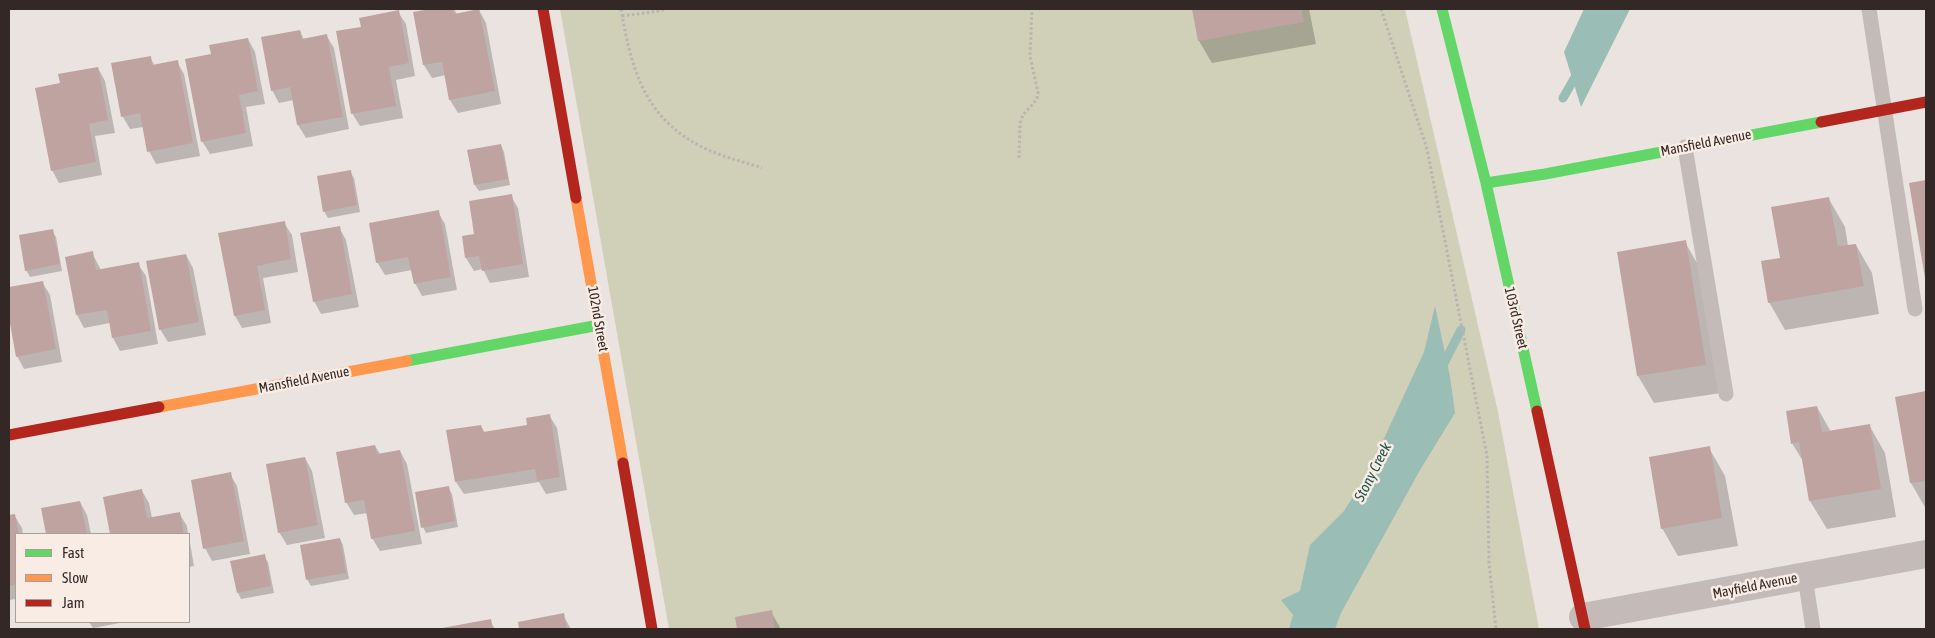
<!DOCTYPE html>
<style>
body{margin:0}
#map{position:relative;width:1935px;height:638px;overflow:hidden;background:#ebe3df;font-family:"Asap Condensed",sans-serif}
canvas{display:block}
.frame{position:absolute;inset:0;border:10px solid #342826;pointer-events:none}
.legend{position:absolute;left:15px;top:533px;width:175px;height:90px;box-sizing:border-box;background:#f9ece5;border:1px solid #aa9e99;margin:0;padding:6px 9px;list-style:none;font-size:15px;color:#342826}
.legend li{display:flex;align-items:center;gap:10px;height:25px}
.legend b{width:25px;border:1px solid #aa9e99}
</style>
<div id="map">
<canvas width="1935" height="638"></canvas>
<div class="frame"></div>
<ul class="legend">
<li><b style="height:6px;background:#63d668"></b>Fast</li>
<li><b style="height:6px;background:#ff974d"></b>Slow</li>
<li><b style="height:6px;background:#b3261e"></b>Jam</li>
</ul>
</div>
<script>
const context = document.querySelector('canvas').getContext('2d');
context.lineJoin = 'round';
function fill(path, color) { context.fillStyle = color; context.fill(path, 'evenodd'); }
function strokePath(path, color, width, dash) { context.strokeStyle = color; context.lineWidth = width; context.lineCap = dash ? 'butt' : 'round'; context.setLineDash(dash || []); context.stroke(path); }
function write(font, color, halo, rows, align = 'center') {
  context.font = font + ' "Asap Condensed",sans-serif'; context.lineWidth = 5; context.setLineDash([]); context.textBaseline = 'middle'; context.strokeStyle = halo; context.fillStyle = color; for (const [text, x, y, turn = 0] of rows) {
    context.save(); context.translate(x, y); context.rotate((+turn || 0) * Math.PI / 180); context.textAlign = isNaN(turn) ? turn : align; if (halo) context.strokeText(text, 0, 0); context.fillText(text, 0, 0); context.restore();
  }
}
const green = new Path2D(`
 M560,9H1405L1498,412L1539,629H669Z`);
const water = new Path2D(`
 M1584,9H1630L1581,107L1564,52Z
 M1435,306L1450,377L1455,413L1420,470L1341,613L1335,629H1289L1293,615L1281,600L1300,591L1310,545L1344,511L1368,473L1424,352Z`);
const shadow = new Path2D(`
 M436,9H454L457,14L479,10L486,23L501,104L458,113L450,100L446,75L432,78L424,65L414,13Z
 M1193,9H1309L1316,44L1212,63L1199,41Z
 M398,12L406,24L415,76L396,80L403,118L360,126L352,113L362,28Z
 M300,31L304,40L326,35L334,48L349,129L306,138L298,125L294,100L279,103L272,90Z
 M248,39L255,52L265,104L246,107L253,146L210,154L202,141L212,55Z
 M150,57L155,66L177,62L184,74L200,156L156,164L149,151L144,127L130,129L123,117L113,64Z
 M98,68L105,81L115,133L95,136L102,175L59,183L52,170L62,84Z
 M501,145L504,152L510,185L479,191L475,185L469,151Z
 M350,172L354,178L360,212L328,218L324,211Z
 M1926,182V276L1910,184Z
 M511,196L518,208L529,277L490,283L483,269L474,271L466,258L463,237L476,235Z
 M1829,199L1845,227L1848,246L1856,245L1872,273L1879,314L1785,330L1769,302L1781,259Z
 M438,212L445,224L457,290L422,296L415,283L412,270L385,275L377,262Z
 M284,223L292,235L298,272L263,278L271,323L242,328L235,316L220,234Z
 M339,227L346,240L359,307L321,314L314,301Z
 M52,231L56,237L62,271L30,277L26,270Z
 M1685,242L1701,270L1721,393L1654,403L1638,376Z
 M92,253L101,270L138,264L146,276L158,344L120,351L113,338L110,323L84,328L77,315Z
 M186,255L193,268L206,335L168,342L160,329Z
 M42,282L50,295L62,362L24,369L17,356L9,311V289Z
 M1926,393V509L1911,483L1896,398Z
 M1817,407L1831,432L1869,425L1885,453L1896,517L1827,529L1810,501L1804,463L1792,443Z
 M549,415L557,428L567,490L546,494L539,482L464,494L456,482L481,426L485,433L528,426Z
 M375,446L380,454L400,451L407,464L422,544L380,551L372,538L368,513L354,515L346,502Z
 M1709,448L1725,476L1738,546L1678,556L1662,528Z
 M305,458L312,471L325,538L287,545L279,532Z
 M230,474L237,486L250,554L212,561L205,548Z
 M448,487L452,494L458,527L426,533L423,527Z
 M142,491L149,503L152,518L179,513L187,526L188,534H111L104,498Z
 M80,502L87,515L91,534H47L42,509Z
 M14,515L22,528L23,534H16V599L9,600V516Z
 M189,537L194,566L189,567Z
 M340,539L343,545L349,579L311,586L307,579Z
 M264,556L268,562L274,593L241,599L238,593Z
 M771,612L781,629H738L736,618Z
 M563,615L571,629H521L519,623Z
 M490,621L495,629H447Z
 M89,622H125L93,628Z`);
const stream = new Path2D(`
 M1563,98L1578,72
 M1441,369L1461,330`);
const building = new Path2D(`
 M430,9H453L454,14L479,9L495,91L449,100L442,62L423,65L413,12Z
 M1192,9H1301L1304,22L1198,41Z
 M399,10L409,63L389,67L396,106L351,114L336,31L361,27L359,18Z
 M300,30L302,39L327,34L343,117L297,125L290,87L271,91L261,37Z
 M248,38L258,91L239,95L246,133L201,142L185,59L211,54L209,45Z
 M151,56L152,65L178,60L193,143L147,152L140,113L121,117L111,63Z
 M98,67L108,120L89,124L96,162L51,171L35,88L60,83L58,74Z
 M501,144L508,179L474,185L467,150Z
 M351,170L357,205L323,212L317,176Z
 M1926,180V278H1925L1909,183Z
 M512,194L523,264L482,271L479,256L465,258L462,236L474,234L469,201Z
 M1829,197L1838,246L1856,244L1864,286L1768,303L1761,261L1780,258L1771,207Z
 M439,210L451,277L414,284L408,257L376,263L369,223Z
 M285,221L291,259L257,266L265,310L234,316L218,233Z
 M340,226L352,294L313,302L300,233Z
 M53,229L60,264L25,271L19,235Z
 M1686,240L1706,365L1637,376L1617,252Z
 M93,251L96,270L139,262L151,331L112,338L107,310L76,315L65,257Z
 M186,254L199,322L159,330L146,261Z
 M43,281L56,349L16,357L9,318V287Z
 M1926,391V481L1910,483L1895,397Z
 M1817,406L1822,432L1870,424L1881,489L1809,501L1799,442L1791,444L1786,411Z
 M550,414L560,477L537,481L535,469L455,482L446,430L481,425L483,432L527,425L526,418Z
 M375,445L377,454L400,450L415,531L371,539L364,500L345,503L336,452Z
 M1710,446L1722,518L1661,529L1649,457Z
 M305,457L318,525L278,533L266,464Z
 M231,472L244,541L203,549L191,480Z
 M449,486L455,521L421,528L415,492Z
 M142,489L147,518L180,512L184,534H110L103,497Z
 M80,501L87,534H46L41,508Z
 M15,514L19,534H16V585L9,586V515Z
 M340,538L346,573L306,580L300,545Z
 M265,554L271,586L237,593L230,561Z
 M772,610L775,629H737L735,617Z
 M564,613L567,629H519L518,622Z
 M491,619L493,629H442V628Z`);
const path = new Path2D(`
 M621,9C631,67 643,116 700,146C719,156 741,161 762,168
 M1381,9L1427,149L1487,456L1489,563L1496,629
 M622,16L660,11L666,9
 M1019,158L1020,123L1023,115L1037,99L1038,93L1030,56L1032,9`);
const lane = new Path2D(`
 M1869,9L1915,309
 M1685,147L1726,394
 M1805,577L1813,629`);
const street = new Path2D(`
 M1583,617L1926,554`);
const fast = new Path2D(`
 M1442,9L1486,183L1537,411
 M1486,183L1545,174L1821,122
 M407,361L599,325`);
const slow = new Path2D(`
 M576,198L623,463
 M159,407L407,361`);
const jam = new Path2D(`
 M543,9L576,198
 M1821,122L1926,102
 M1537,411L1585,629
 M9,435L159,407
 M623,463L652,629`);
const streetNames = [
 ["Mansfield Avenue",1706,143,-11],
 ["103rd Street",1516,318,77],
 ["102nd Street",598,319,80],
 ["Mansfield Avenue",304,380,-11],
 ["Mayfield Avenue",1755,586,-11]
];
const waterNames = [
 ["Stony Creek",1373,472,-63]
];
fill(green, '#d0cfb8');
fill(water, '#9abdb6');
fill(shadow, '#0003');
strokePath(stream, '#9abdb6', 9);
fill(building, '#bfa3a0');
strokePath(path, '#bdb3b0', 3, [2.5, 2.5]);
strokePath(lane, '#c4bbb8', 15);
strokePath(street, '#c4bbb8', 28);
strokePath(fast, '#63d668', 11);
strokePath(slow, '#ff974d', 11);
strokePath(jam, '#b3261e', 11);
write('14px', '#342826', '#f9ece5', streetNames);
write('italic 15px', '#1d554e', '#f9ece5', waterNames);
</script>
